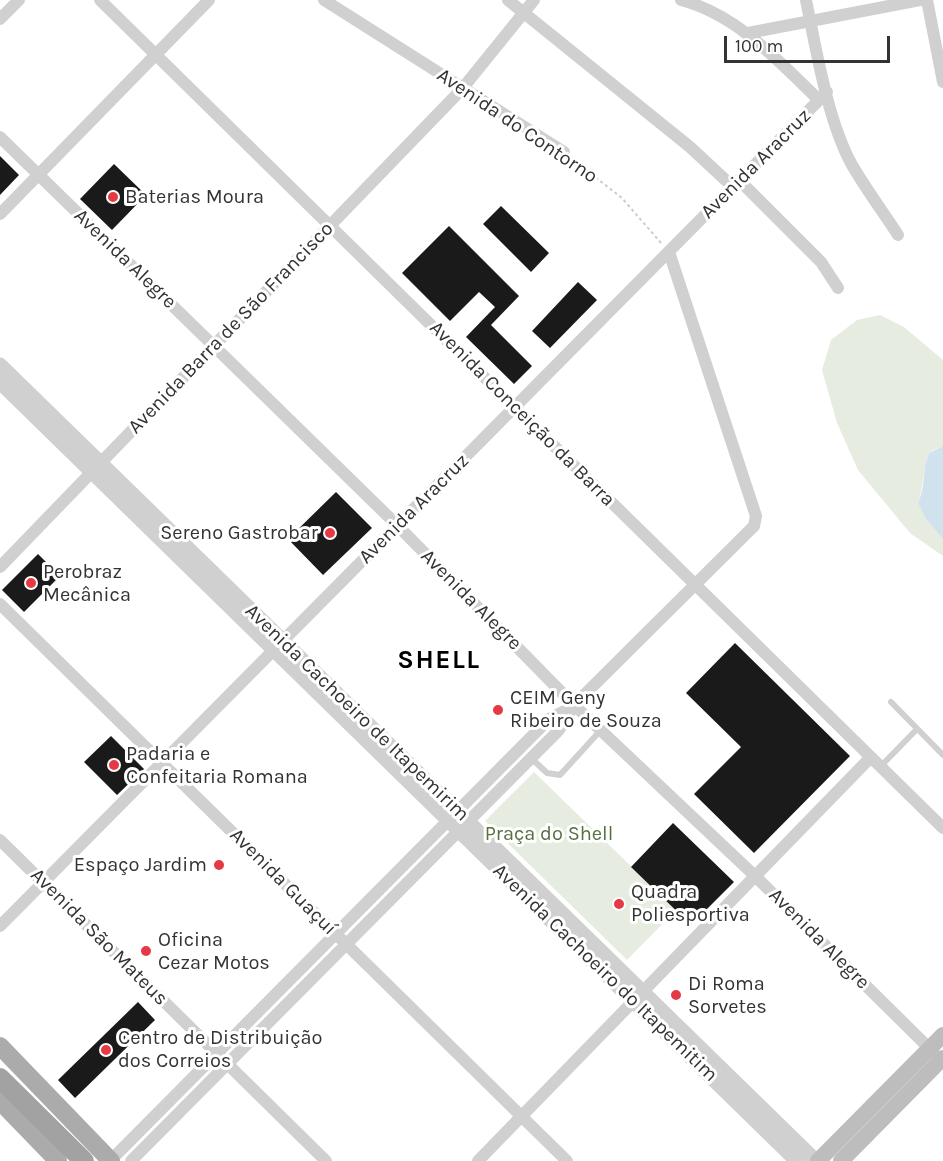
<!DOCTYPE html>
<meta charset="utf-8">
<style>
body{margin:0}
#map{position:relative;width:943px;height:1161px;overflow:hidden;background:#fff;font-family:Karla,sans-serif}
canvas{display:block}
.scale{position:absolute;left:724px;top:36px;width:166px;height:27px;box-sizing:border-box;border:3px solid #333;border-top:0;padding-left:8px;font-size:18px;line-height:21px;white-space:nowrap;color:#333;-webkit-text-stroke:4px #fff;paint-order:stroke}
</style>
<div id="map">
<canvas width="943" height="1161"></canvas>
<div class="scale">100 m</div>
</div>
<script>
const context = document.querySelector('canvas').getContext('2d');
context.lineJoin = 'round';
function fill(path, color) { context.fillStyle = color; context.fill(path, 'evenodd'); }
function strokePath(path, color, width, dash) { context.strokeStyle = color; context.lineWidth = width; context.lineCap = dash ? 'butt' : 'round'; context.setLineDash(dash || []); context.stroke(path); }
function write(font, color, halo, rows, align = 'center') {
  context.font = font + ' Karla,sans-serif'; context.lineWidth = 6; context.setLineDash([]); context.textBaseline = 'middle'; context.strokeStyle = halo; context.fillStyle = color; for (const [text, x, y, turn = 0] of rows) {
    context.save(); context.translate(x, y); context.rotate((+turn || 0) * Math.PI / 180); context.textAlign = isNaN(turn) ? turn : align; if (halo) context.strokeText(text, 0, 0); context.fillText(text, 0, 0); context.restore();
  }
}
const green = new Path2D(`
 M880,315L904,327L943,360V446C939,448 932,450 929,453C925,457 923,491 918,503L943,539V556L910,533L858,470L837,423L822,370L831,340L857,320Z
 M534,772L676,910L627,960L485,821Z`);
const water = new Path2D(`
 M943,446V539L925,517L918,503C926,486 922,468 929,453Z`);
const building = new Path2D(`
 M0,156L19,175L0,195Z
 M114,164L146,195L112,230L80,199Z
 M501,206L549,253L531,272L483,224Z
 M449,226L519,296L491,325L532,366L514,384L466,337L495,307L479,292L450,321L402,273Z
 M578,282L597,300L550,348L532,331Z
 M336,492L372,528L323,575L288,539Z
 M38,554L60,576L24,612L2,590Z
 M735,643L850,756L754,853L694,794L741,747L686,693Z
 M111,736L144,769L117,795L84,762Z
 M673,823L734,882L691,925L631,867Z
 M138,1002L155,1020L75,1098L58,1080Z`);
const path = new Path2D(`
 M572,159L622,198L661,243`);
const service = new Path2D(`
 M891,702L943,755
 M531,758L547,773L560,775L600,731
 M881,766L917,729`);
const minor = new Path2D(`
 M100,0L943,828
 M324,0L564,152
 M508,0L690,147L733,187
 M681,0C738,15 778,61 819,100
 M806,0C816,49 828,122 852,165C866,189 883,212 898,235
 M927,0L943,82
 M0,19L19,0
 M748,33L920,0
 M0,137L397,525L574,705L755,876L934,1053
 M739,180L821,262L838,288
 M0,214L209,0
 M0,567L462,89L534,0
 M0,604L567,1161
 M0,840L326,1161
 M0,926L827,92
 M111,1160L549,719L574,706
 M131,1161L559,730L574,705L754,526L756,516L669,252
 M478,1161L871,757`);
const tertiary = new Path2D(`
 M0,365L816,1161
 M0,382L797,1161`);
const secondary = new Path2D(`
 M818,1161L943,1035
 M841,1161L943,1058`);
const primary = new Path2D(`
 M0,1046L111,1161
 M0,1101L58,1161`);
const trunk = new Path2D(`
 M0,1078L84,1161`);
const markers = [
 [113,197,6,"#e63946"],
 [330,533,6,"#e63946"],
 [31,583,6,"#e63946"],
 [498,710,6,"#e63946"],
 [114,765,6,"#e63946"],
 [219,865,6,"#e63946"],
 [619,904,6,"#e63946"],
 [146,951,6,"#e63946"],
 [676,995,6,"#e63946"],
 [106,1050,6,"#e63946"]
];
const streetNames = [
 ["Avenida do Contorno",517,126,34],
 ["Avenida Aracruz",756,164,-45],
 ["Avenida Alegre",125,259,44],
 ["Avenida Barra de São Francisco",231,328,-46],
 ["Avenida Conceição da Barra",522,414,45],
 ["Avenida Aracruz",414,509,-45],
 ["Avenida Alegre",471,600,45],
 ["Avenida Cachoeiro de Itapemirim",357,713,44],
 ["Avenida Guaçuí",283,882,45],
 ["Avenida São Mateus",99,937,45],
 ["Avenida Alegre",819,939,45],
 ["Avenida Cachoeiro do Itapemitim",605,973,44]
];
const poiNames = [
 ["Baterias Moura",125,197],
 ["Sereno Gastrobar",318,533,"right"],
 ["Perobraz",43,572],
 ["Mecânica",43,595],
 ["CEIM Geny",510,698],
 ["Ribeiro de Souza",510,721],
 ["Padaria e",126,754],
 ["Confeitaria Romana",126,777],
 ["Espaço Jardim",207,865,"right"],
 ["Quadra",631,892],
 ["Poliesportiva",631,915],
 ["Oficina",158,940],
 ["Cezar Motos",158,963],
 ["Di Roma",688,984],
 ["Sorvetes",688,1007],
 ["Centro de Distribuição",118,1038],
 ["dos Correios",118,1061]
];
const parkNames = [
 ["Praça do Shell",549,834]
];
const districtNames = [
 ["SHELL",439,661]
];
fill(green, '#e6ecdf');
fill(water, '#cfe2ee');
fill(building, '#1a1a1a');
strokePath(path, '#cdcdcd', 2, [3, 3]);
strokePath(service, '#d0d0d0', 6);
strokePath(minor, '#d0d0d0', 12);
strokePath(tertiary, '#d0d0d0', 15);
strokePath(secondary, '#bdbdbd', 16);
strokePath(primary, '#ababab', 18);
strokePath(trunk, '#a2a2a2', 20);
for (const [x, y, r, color] of markers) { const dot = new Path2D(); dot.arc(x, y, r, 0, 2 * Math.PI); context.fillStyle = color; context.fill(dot); strokePath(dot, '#fff', 2); }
write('20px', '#333', '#fff', streetNames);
write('20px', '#333', '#fff', poiNames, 'left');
write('20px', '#56703f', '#fff', parkNames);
context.letterSpacing = '1.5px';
write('bold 26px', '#000', '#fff', districtNames);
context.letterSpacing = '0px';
</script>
